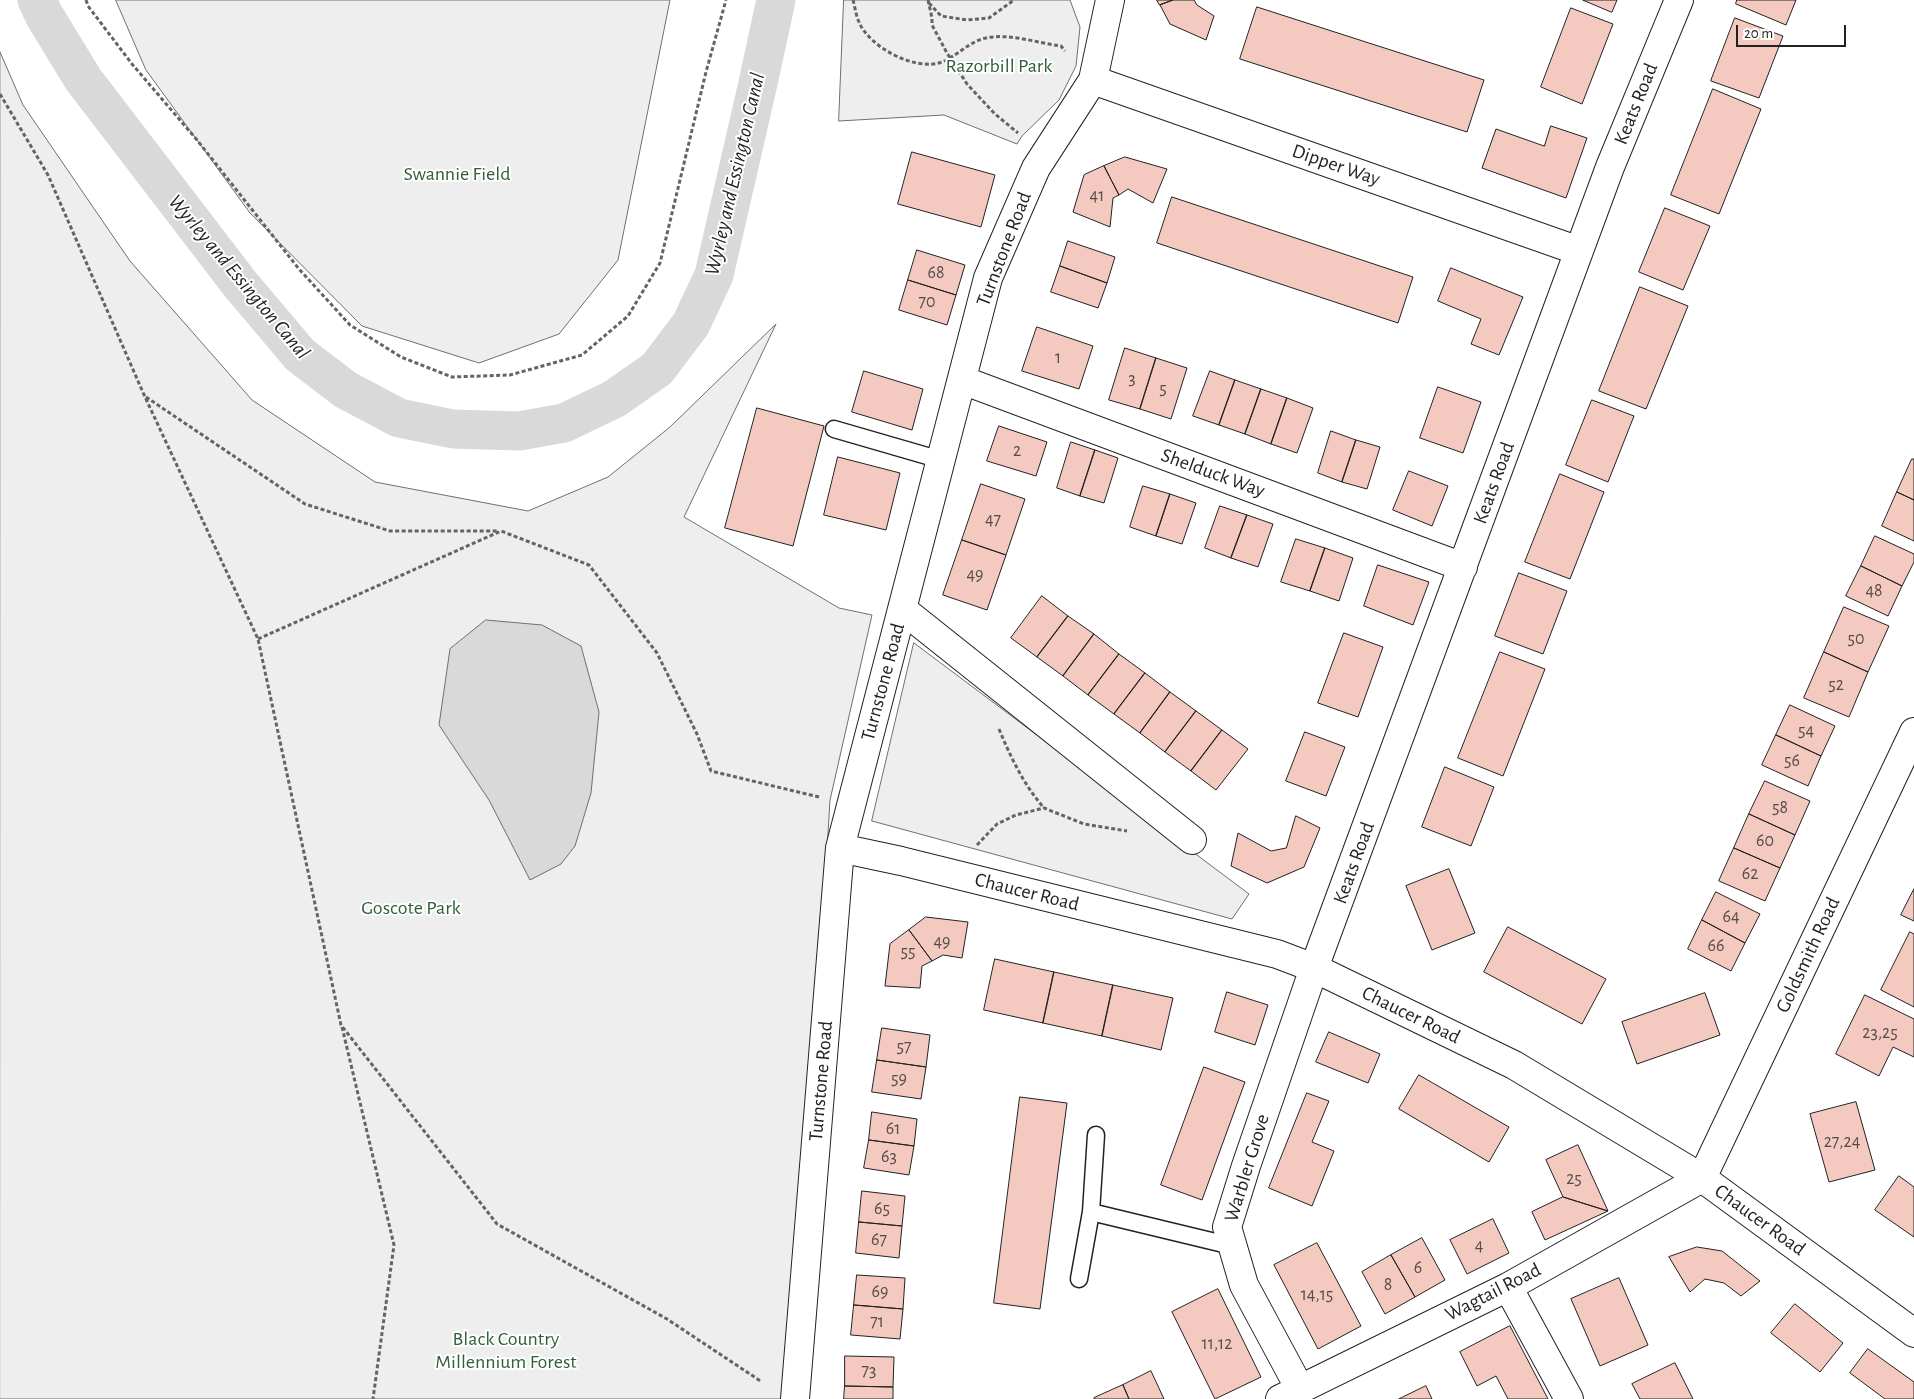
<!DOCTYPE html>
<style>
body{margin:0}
#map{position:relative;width:1914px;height:1399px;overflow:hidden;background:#fff;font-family:"Alegreya Sans",sans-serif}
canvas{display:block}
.scale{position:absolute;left:1736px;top:25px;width:110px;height:22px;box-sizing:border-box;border:2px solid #222;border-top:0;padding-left:6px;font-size:15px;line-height:18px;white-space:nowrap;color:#222;-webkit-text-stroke:4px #fff;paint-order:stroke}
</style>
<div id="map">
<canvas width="1914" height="1399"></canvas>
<div class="scale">20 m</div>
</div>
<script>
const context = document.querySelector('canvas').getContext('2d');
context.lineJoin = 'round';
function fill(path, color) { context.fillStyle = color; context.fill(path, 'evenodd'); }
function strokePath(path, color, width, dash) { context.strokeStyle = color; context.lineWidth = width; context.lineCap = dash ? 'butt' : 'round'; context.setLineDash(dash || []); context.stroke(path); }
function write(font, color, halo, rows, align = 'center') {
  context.font = font + ' "Alegreya Sans",sans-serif'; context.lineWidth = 4; context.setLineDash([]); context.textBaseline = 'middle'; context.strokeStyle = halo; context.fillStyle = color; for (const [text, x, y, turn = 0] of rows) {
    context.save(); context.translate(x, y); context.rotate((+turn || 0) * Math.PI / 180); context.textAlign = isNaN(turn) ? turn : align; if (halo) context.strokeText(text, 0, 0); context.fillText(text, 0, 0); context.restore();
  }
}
const green = new Path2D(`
 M116,0H670L618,260L559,334L479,363L362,326L250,213L146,70Z
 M844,0H1070L1080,27L1076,66L1059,100L1022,136L1017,144L944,115L839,121Z
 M0,52L23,105L130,261L252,400L375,482L528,511L608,477L670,427L776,324L684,517L839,608L872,615L830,800L794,1399H0Z
 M914,643L1249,894L1232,919L872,821Z`);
const water = new Path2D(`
 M486,620L542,625L581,646L599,712L591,793L575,846L561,864L530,880L489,800L439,725L450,649Z`);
const canal = new Path2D(`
 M37,0L44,15L83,79L240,284L300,355L346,390L399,418L453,429L519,431L564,423L614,399L657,369L691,324L714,275L758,83L776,0`);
const building = new Path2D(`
 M1157,0H1173L1160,5Z
 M1173,0H1194L1197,5L1214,16L1206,40L1170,24L1160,5Z
 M1583,0H1617L1612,12Z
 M1737,0H1796L1786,25L1736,4Z
 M1257,7L1484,80L1467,132L1240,59Z
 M1571,8L1613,24L1582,104L1541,87Z
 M1735,18L1783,36L1759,98L1711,81Z
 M1713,89L1761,109L1719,214L1671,195Z
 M1551,126L1587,138L1566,198L1482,168L1496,129L1544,146Z
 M912,152L995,175L981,227L898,204Z
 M1125,157L1167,169L1153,203L1128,189L1119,195L1104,166Z
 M1104,166L1119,195L1113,198L1110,227L1073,212L1084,175Z
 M1172,197L1413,277L1398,323L1157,243Z
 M1665,208L1710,226L1683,290L1639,272Z
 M1068,241L1115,257L1107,283L1060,266Z
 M917,250L965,265L956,295L908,280Z
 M1060,266L1107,283L1098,308L1051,292Z
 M1451,268L1523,297L1499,355L1471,344L1481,319L1438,301Z
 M908,280L956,295L947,325L899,310Z
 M1640,287L1688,306L1646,409L1599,391Z
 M1037,327L1093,346L1079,389L1022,371Z
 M1125,348L1156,358L1140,409L1109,400Z
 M1156,358L1187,368L1171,419L1140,409Z
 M864,371L923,389L912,430L852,412Z
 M1210,371L1235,380L1219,425L1193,416Z
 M1235,380L1261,389L1245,434L1219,425Z
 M1438,387L1481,402L1463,453L1420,438Z
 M1261,389L1287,398L1271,444L1245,434Z
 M1287,398L1313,408L1297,453L1271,444Z
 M1592,400L1634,416L1608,482L1566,465Z
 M757,408L824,426L793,546L725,528Z
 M999,426L1047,442L1036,476L987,461Z
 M1331,431L1356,440L1342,482L1318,473Z
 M1356,440L1380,447L1367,489L1342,482Z
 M1071,442L1095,450L1080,496L1057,488Z
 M1095,450L1118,458L1104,503L1080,496Z
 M838,457L900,473L886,530L824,515Z
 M1912,459H1914V500L1897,492Z
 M1409,471L1448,486L1432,526L1393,510Z
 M1560,474L1604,492L1570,579L1525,562Z
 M981,484L1025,499L1006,555L962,540Z
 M1143,486L1170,494L1156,536L1130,527Z
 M1897,492L1914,500V541L1882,526Z
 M1170,494L1196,503L1182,544L1156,536Z
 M1220,506L1247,515L1231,558L1205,548Z
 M1247,515L1273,524L1258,567L1231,558Z
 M1875,536L1914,554V562L1902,586L1861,566Z
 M1296,539L1325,548L1310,591L1281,582Z
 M962,540L1006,555L987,610L943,595Z
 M1325,548L1353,558L1339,601L1310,591Z
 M1378,565L1429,582L1413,625L1364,606Z
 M1861,566L1902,586L1888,616L1846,596Z
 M1519,573L1567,591L1543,654L1495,636Z
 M1042,596L1068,616L1037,657L1011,638Z
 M1844,607L1889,626L1868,672L1824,652Z
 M1068,616L1094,634L1063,676L1037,657Z
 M1344,633L1383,647L1358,717L1318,703Z
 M1094,634L1119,654L1088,695L1063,676Z
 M1500,652L1545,669L1503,776L1458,758Z
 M1824,652L1868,672L1849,717L1804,698Z
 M1119,654L1145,673L1114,714L1088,695Z
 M1145,673L1170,692L1140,733L1114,714Z
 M1170,692L1196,711L1165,752L1140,733Z
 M1790,705L1835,726L1821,756L1776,735Z
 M1196,711L1222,730L1191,771L1165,752Z
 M1222,730L1248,749L1216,790L1191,771Z
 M1305,732L1345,747L1326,796L1286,781Z
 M1776,735L1821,756L1808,786L1762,765Z
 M1445,767L1494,787L1471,846L1422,827Z
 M1765,781L1810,801L1795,835L1749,814Z
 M1749,814L1795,835L1780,868L1734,848Z
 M1296,816L1320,828L1304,867L1267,883L1231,866L1238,833L1271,851L1286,848Z
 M1734,848L1780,868L1765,901L1719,881Z
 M1449,869L1475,933L1432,950L1406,886Z
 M1914,889V921L1901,915Z
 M1716,892L1760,914L1745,943L1702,920Z
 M926,917L968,922L962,958L943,955L932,961L909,930Z
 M1702,920L1745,943L1731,971L1688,949Z
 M1508,927L1606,979L1582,1024L1484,972Z
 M909,930L932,961L922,966L920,988L885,986L890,944Z
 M1910,932L1914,934V1007L1881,990Z
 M995,959L1054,972L1043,1023L984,1010Z
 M1054,972L1113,985L1102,1036L1043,1023Z
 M1113,985L1173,998L1161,1050L1102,1036Z
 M1227,992L1268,1005L1255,1045L1215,1032Z
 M1705,993L1720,1035L1637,1064L1622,1022Z
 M1865,995L1914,1019V1057L1893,1047L1879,1076L1836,1054Z
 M882,1028L930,1035L926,1067L877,1060Z
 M1329,1032L1380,1054L1368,1083L1316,1062Z
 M877,1060L926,1067L921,1099L872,1092Z
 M1204,1067L1245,1082L1202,1200L1161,1185Z
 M1419,1075L1509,1127L1489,1162L1399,1109Z
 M1307,1093L1329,1101L1312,1142L1334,1151L1312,1206L1269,1188Z
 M1020,1097L1067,1103L1040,1309L994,1303Z
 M1856,1102L1875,1170L1829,1182L1810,1114Z
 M872,1112L917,1119L914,1146L869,1140Z
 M869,1140L914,1146L909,1175L864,1168Z
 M1578,1145L1608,1211L1563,1197L1546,1160Z
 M1899,1176L1914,1187V1237L1875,1210Z
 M862,1191L905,1196L902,1226L859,1222Z
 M1563,1197L1608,1211L1545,1240L1532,1212Z
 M1493,1219L1509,1253L1467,1274L1450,1240Z
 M859,1222L902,1226L899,1258L856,1253Z
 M1422,1238L1445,1280L1415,1297L1391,1255Z
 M1317,1243L1361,1326L1318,1349L1274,1265Z
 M1697,1247L1722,1251L1760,1281L1741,1296L1724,1283L1705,1279L1690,1292L1669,1257Z
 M1391,1255L1415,1297L1385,1314L1362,1272Z
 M857,1275L905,1278L903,1309L854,1305Z
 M1619,1278L1648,1345L1600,1366L1571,1299Z
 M1218,1289L1261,1377L1215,1399L1172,1312Z
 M1795,1304L1843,1343L1820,1372L1771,1333Z
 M854,1305L903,1309L900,1339L851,1335Z
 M1510,1326L1548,1399H1508L1496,1376L1477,1386L1460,1352Z
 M1868,1349L1914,1382V1399H1885L1850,1373Z
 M845,1356L894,1357L893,1387L845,1386Z
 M1675,1363L1693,1399H1640L1632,1384Z
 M1151,1371L1164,1399H1129L1123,1385Z
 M1123,1385L1129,1399H1094V1398Z
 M845,1386L893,1387V1399H844Z
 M1426,1386L1432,1399H1399Z`);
const path = new Path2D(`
 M86,0L88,6L132,64L197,140L299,269L350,325L401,357L452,377L510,375L582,355L628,316L660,263L706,72L726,0
 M853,0C855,7 856,16 859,22C869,47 916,72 942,62C957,56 970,41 986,38C1009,33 1038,43 1061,46L1065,51
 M928,0L932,18V25L947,53L967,84L995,114L1018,133
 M929,3L941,16L967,20L989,18L1014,0
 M0,94L48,175L145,397L258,639L341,1025L497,1224L667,1319L762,1382
 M146,397L305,504L390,531H498
 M258,639L501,531L589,565L657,653L697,734L711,771L819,797
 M999,729C1011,758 1024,785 1044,808
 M977,845L997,824L1016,815L1044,808L1084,824L1127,831
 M342,1027L394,1245L373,1399`);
const lane = new Path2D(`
 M834,429L941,460
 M1091,1212L1096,1135
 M1079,1279L1091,1212L1232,1246`);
const street = new Path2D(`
 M1093,80L1579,251
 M962,380L1463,567
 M902,609L1192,840
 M840,848L901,861L1277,954L1314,968L1514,1065L1702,1178L1914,1333
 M1508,1287L1569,1399
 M1300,1389L1244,1285L1227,1227L1246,1166L1314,968L1610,167L1679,0
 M795,1399L840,848L988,278L1036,168L1093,80L1110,0
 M1280,1399L1508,1287L1702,1178L1914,732`);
const numberNames = [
 ["41",1097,196],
 ["68",936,273],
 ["70",927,302],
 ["1",1058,358],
 ["3",1132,379],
 ["5",1163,389],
 ["2",1017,451],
 ["47",993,520],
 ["49",975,575],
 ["48",1874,591],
 ["50",1856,639],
 ["52",1836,685],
 ["54",1806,731],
 ["56",1792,761],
 ["58",1780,808],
 ["60",1765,841],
 ["62",1750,874],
 ["64",1731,917],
 ["49",942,942],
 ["66",1716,946],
 ["55",908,952],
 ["23,25",1880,1033],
 ["57",904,1047],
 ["59",899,1079],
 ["61",893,1129],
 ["27,24",1842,1142],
 ["63",889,1157],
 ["25",1574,1179],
 ["65",882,1209],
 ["67",879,1240],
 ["4",1479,1246],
 ["6",1418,1268],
 ["8",1388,1285],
 ["69",880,1292],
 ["14,15",1317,1295],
 ["71",877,1322],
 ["11,12",1217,1344],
 ["73",869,1371]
];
const parkNames = [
 ["Razorbill Park",999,66],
 ["Swannie Field",457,174],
 ["Goscote Park",411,908],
 ["Black Country",506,1339],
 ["Millennium Forest",506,1362]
];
const streetNames = [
 ["Keats Road",1636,104,-68],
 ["Dipper Way",1336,165,19],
 ["Turnstone Road",1004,249,-69],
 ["Shelduck Way",1213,473,20],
 ["Keats Road",1494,483,-70],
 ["Turnstone Road",883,682,-75],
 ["Keats Road",1354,863,-70],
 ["Chaucer Road",1027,892,14],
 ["Goldsmith Road",1808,955,-65],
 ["Chaucer Road",1411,1015,26],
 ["Turnstone Road",821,1081,-85],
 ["Warbler Grove",1247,1168,-73],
 ["Chaucer Road",1760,1220,36],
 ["Wagtail Road",1493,1292,-27]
];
const waterNames = [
 ["Wyrley and Essington Canal",735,174,-77],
 ["Wyrley and Essington Canal",239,277,50]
];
fill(green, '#eee');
strokePath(green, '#6f6f6f', 1);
fill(water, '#d9d9d9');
strokePath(water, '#6f6f6f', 1);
strokePath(canal, '#d9d9d9', 39);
fill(building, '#f3c9c0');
strokePath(building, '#222', 1);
strokePath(lane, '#222', 19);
strokePath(street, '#222', 30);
strokePath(path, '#646464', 3, [4, 2.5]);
strokePath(lane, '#fff', 16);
strokePath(street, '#fff', 28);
write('18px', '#564c4a', null, numberNames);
write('20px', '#2f5e38', '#fff', parkNames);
write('20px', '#222', '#fff', streetNames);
write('italic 21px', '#222', '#fff', waterNames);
</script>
